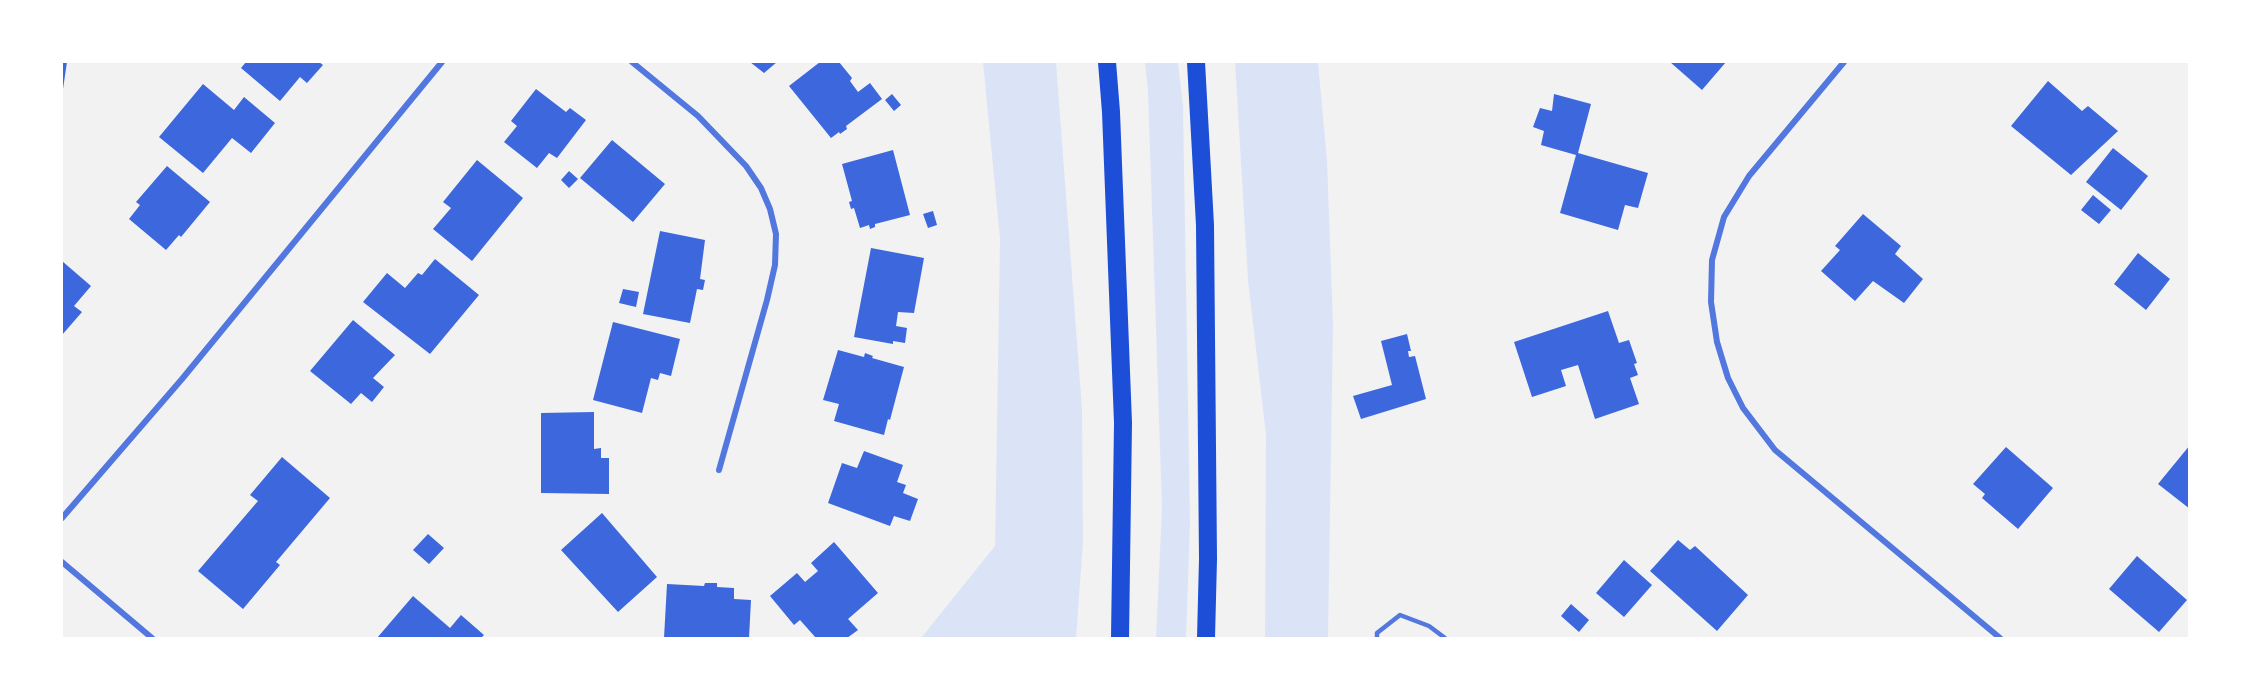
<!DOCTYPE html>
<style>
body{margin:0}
#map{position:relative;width:2251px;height:700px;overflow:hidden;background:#f2f2f2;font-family:"Titillium Web",sans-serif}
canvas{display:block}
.frame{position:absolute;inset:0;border:63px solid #fff;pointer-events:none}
</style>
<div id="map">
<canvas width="2251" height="700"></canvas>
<div class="frame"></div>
</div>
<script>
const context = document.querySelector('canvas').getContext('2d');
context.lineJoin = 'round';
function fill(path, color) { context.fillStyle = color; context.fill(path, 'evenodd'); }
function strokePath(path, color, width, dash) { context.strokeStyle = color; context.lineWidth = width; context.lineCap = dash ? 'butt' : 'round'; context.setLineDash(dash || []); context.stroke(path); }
const green = new Path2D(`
 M983,62H1056L1082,409L1083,542L1076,638H921L995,546L1000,239Z
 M1145,62H1178L1183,107L1190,523L1186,638H1156L1162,508L1148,91Z
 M1235,62H1318L1327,160L1333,325L1328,638H1265L1266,435L1248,280Z`);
const building = new Path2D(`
 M62,62H67L63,89H62Z
 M246,62H319L323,65L307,83L300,77L280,101L241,68Z
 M750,62H777L764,73Z
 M820,62H839L852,78L850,81L858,92L870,83L882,99L846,126L847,129L840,134L839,132L831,138L789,86Z
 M1670,62H1726L1702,90Z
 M2048,81L2082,111L2088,106L2118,131L2071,175L2011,126Z
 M203,84L234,110L244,97L275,123L251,153L232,138L203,173L159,137Z
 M536,89L566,112L570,108L586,120L557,158L549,153L537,168L504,142L517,126L511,121Z
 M892,94L901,105L894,111L885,100Z
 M1554,94L1591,104L1578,153L1648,173L1638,208L1625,205L1618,230L1560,213L1576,155L1541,145L1544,131L1533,127L1540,108L1552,111Z
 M612,140L665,184L633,222L580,178Z
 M2113,148L2148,176L2121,210L2086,182Z
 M893,150L910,215L875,224V227L870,229L869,225L860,228L854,208L851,209L849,202L852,201L842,164Z
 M477,160L523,198L472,261L433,229L451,208L443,202Z
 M167,166L210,202L181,237L179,235L166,250L129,219L140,205L136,202Z
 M569,171L578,179L569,188L561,180Z
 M2093,195L2111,210L2099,224L2081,210Z
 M933,211L937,225L928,228L923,214Z
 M1863,214L1901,246L1895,254L1923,279L1904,303L1873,281L1855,301L1821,271L1840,250L1835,246Z
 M660,231L705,240L700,279L705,280L703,290L697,289L690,323L643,314Z
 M871,248L924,258L914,313L898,312L896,326L907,328L905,343L893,341V344L854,337Z
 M2138,253L2170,279L2146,310L2114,284Z
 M435,259L479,295L430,354L363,302L387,273L405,288L418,273L422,275Z
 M62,261L91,286L74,306L82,312L62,335Z
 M623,289L639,292L636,307L619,303Z
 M1608,311L1619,343L1629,340L1637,363L1634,364L1638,375L1630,378L1639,404L1595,419L1578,365L1561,370L1566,386L1532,397L1514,342Z
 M353,320L395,355L373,378L384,387L372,402L361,393L351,404L310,371Z
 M613,322L680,339L671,376L660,373L658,380L651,378L642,413L593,400Z
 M1407,334L1411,351H1408L1409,357L1415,356L1426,399L1361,419L1353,396L1392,385L1381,341Z
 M838,350L864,357L865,353L873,356L872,358L904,367L890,420L888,419L884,435L834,421L839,404L823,400Z
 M594,412V449L601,448V458H609V494L541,493V413Z
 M2190,445V509L2158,484Z
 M2006,447L2053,488L2018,529L1982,498L1985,494L1973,484Z
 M864,451L903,465L897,482L906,485L903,493L918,499L910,521L894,516L890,526L828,503L842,463L857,468Z
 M282,457L330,498L276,562L280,565L243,609L198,571L258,501L250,495Z
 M602,513L657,577L618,612L561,550Z
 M428,534L444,548L429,564L413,550Z
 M1678,540L1690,550L1695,546L1748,595L1717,631L1650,571Z
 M834,542L878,593L848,619L858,630L847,638H816L800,620L794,625L770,596L797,573L805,582L818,571L811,563Z
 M2137,556L2187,600L2159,632L2109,589Z
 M1624,560L1652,585L1624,617L1596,593Z
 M705,583H717V587L734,588V599L751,600L749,638H664L667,584L704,586Z
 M413,596L450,628L461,615L484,635L481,638H377Z
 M1571,604L1589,620L1579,632L1561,616Z`);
const service = new Path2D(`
 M1377,638V633L1400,615L1429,626L1445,638`);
const minor = new Path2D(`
 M632,62L698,116L746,166L761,188L770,209L776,234L775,265L767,300L719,470
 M1844,62L1749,176L1724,217L1712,260L1711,302L1717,342L1728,378L1743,408L1775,450L2000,638
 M62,518L182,379L442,62
 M62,562L152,638`);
const motorway = new Path2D(`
 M1107,62L1111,112L1123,423L1120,638
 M1196,62L1205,225L1208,559L1206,638`);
fill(green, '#dbe4f7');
fill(building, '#3d67dc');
strokePath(service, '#5277de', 4.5);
strokePath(minor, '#5277de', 6);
strokePath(motorway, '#1d4ed8', 18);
</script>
